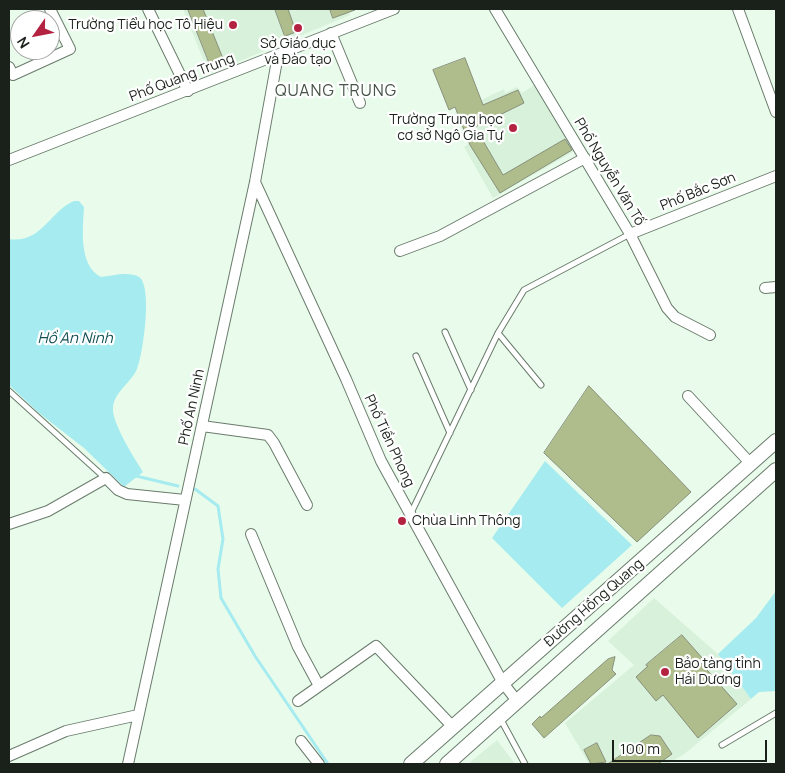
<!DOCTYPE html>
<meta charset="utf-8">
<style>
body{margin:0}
#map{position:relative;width:785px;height:773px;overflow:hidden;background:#e9fceb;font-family:Manrope,sans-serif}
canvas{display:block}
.frame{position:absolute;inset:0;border:10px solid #1a211b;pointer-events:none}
.north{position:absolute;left:10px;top:10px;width:50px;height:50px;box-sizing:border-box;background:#fff;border:1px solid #a3a6a4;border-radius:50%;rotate:237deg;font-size:14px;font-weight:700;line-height:20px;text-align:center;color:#1a211b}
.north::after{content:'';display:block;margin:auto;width:18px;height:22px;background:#b42242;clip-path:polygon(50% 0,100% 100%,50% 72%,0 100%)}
.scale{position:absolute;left:612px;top:740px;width:155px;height:22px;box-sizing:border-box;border:2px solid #1a211b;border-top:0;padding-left:6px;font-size:15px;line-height:18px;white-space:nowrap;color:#1a211b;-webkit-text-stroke:4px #fff;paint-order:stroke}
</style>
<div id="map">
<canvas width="785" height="773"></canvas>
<div class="frame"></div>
<div class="north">N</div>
<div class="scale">100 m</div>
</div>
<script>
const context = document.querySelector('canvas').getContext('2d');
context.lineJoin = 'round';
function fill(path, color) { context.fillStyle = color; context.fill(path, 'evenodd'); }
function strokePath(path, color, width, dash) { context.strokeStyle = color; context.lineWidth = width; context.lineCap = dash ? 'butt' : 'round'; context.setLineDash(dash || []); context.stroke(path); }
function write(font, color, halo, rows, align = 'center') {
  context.font = font + ' Manrope,sans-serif'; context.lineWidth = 4.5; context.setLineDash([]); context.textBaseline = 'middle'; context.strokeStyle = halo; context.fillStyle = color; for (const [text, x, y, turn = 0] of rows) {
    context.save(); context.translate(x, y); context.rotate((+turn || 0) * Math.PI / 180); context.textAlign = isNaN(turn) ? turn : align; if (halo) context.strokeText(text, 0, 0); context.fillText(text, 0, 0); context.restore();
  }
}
const built = new Path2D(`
 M183,9H348L350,15L209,74Z
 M536,84L578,149L493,198L464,147L468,144L455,113L504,89L505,93L517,87L522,93Z
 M654,598L718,654L751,699L683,755L667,764H589L565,723L634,665L608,641Z
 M497,740L515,764H468Z`);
const water = new Path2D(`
 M74,201H79L84,207C83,228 78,265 101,277C112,276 129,271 139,277C153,286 143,355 137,369C131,383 115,391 113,407C111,422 135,459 143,472L124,487L84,448L39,413L9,385V239C41,244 49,212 74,201Z
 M545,461L632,545L562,608L492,538Z
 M776,591V691L759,692L751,699L718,654L756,618Z`);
const stream = new Path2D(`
 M136,476L178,486
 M195,489L218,506L223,539L218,569L221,598L255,656L328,764`);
const building = new Path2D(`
 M188,9H203L224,61L211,67Z
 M275,9H288L296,32L285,36Z
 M330,9H355V10L333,18Z
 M465,58L483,105L518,90L524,103L475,127L503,175L565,139L572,150L500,193L470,145L455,107L449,110L433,70Z
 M589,386L691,492L637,542L544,453Z
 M682,635L703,659L700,662L737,704L698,738L663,695L656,701L636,677L648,666L646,665Z
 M615,657L612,670L616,674L544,738L532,724L540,716L541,718L608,659Z
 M651,735L660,736L672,754L658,764H608Z
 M597,743L606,762L591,764L584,750Z`);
const lane = new Path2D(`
 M445,332L471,390
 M498,333L541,385
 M416,356L450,433
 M9,391L105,478
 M411,513L498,333L524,290L630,234
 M500,718L525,764
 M722,745L776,713`);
const street = new Path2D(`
 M148,9L188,91
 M495,9L630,234L667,308L675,317L710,335
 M738,9L776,112
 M331,33L360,103
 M9,67L13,75L70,49L50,9
 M9,160L394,9
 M255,182L346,379L381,461L503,683L517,701
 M630,234L776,176
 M400,251L440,236L585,158
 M765,288L776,287
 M688,396L751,464
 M202,426L268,435L274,443L307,505
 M9,524L48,511L106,478L118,490L127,494L185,500
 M251,534L298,647L319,686
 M298,701L376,646L453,727
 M301,741L319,764
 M9,756L66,731L138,715
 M128,764L255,182L278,55`);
const secondary = new Path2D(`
 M411,764L776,441
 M447,764L776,470`);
const markers = [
 [233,25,5,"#b42242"],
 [298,28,5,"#b42242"],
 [513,128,5,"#b42242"],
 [402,521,5,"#b42242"],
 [665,672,5,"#b42242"]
];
const poiNames = [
 ["Trường Tiểu học Tô Hiệu",223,25],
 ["Sở Giáo dục",298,44,"center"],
 ["và Đào tạo",298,60,"center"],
 ["Trường Trung học",503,120],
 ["cơ sở Ngô Gia Tự",503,136],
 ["Chùa Linh Thông",412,521,"left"],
 ["Bảo tàng tỉnh",675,664,"left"],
 ["Hải Dương",675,680,"left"]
];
const streetNames = [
 ["Phố Quang Trung",182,78,-21],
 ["Phố Nguyễn Văn Tố",609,172,59],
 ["Phố Bắc Sơn",698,192,-22],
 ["Phố An Ninh",192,407,-78],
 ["Phố Tiền Phong",389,441,65],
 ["Đường Hồng Quang",594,603,-41]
];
const waterNames = [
 ["Hồ An Ninh",75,339]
];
const quarterNames = [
 ["QUANG TRUNG",336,92]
];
fill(built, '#d8f1da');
fill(water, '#a5ebf0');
strokePath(stream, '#a5ebf0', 3);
fill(building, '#aebd8b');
strokePath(building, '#89907c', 1);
strokePath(lane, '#6a7b6c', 7);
strokePath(street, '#6a7b6c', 12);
strokePath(secondary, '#6a7b6c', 16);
strokePath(lane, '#fff', 5);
strokePath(street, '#fff', 10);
strokePath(secondary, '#fff', 14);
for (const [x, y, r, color] of markers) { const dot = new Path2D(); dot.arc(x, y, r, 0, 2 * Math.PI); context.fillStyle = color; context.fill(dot); strokePath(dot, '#fff', 2); }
write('14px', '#1a211b', '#fff', poiNames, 'right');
write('14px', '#1a211b', '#fff', streetNames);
write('italic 15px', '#125054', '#fff', waterNames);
context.letterSpacing = '1px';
write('16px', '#455446', '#fff', quarterNames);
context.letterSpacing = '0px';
</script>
